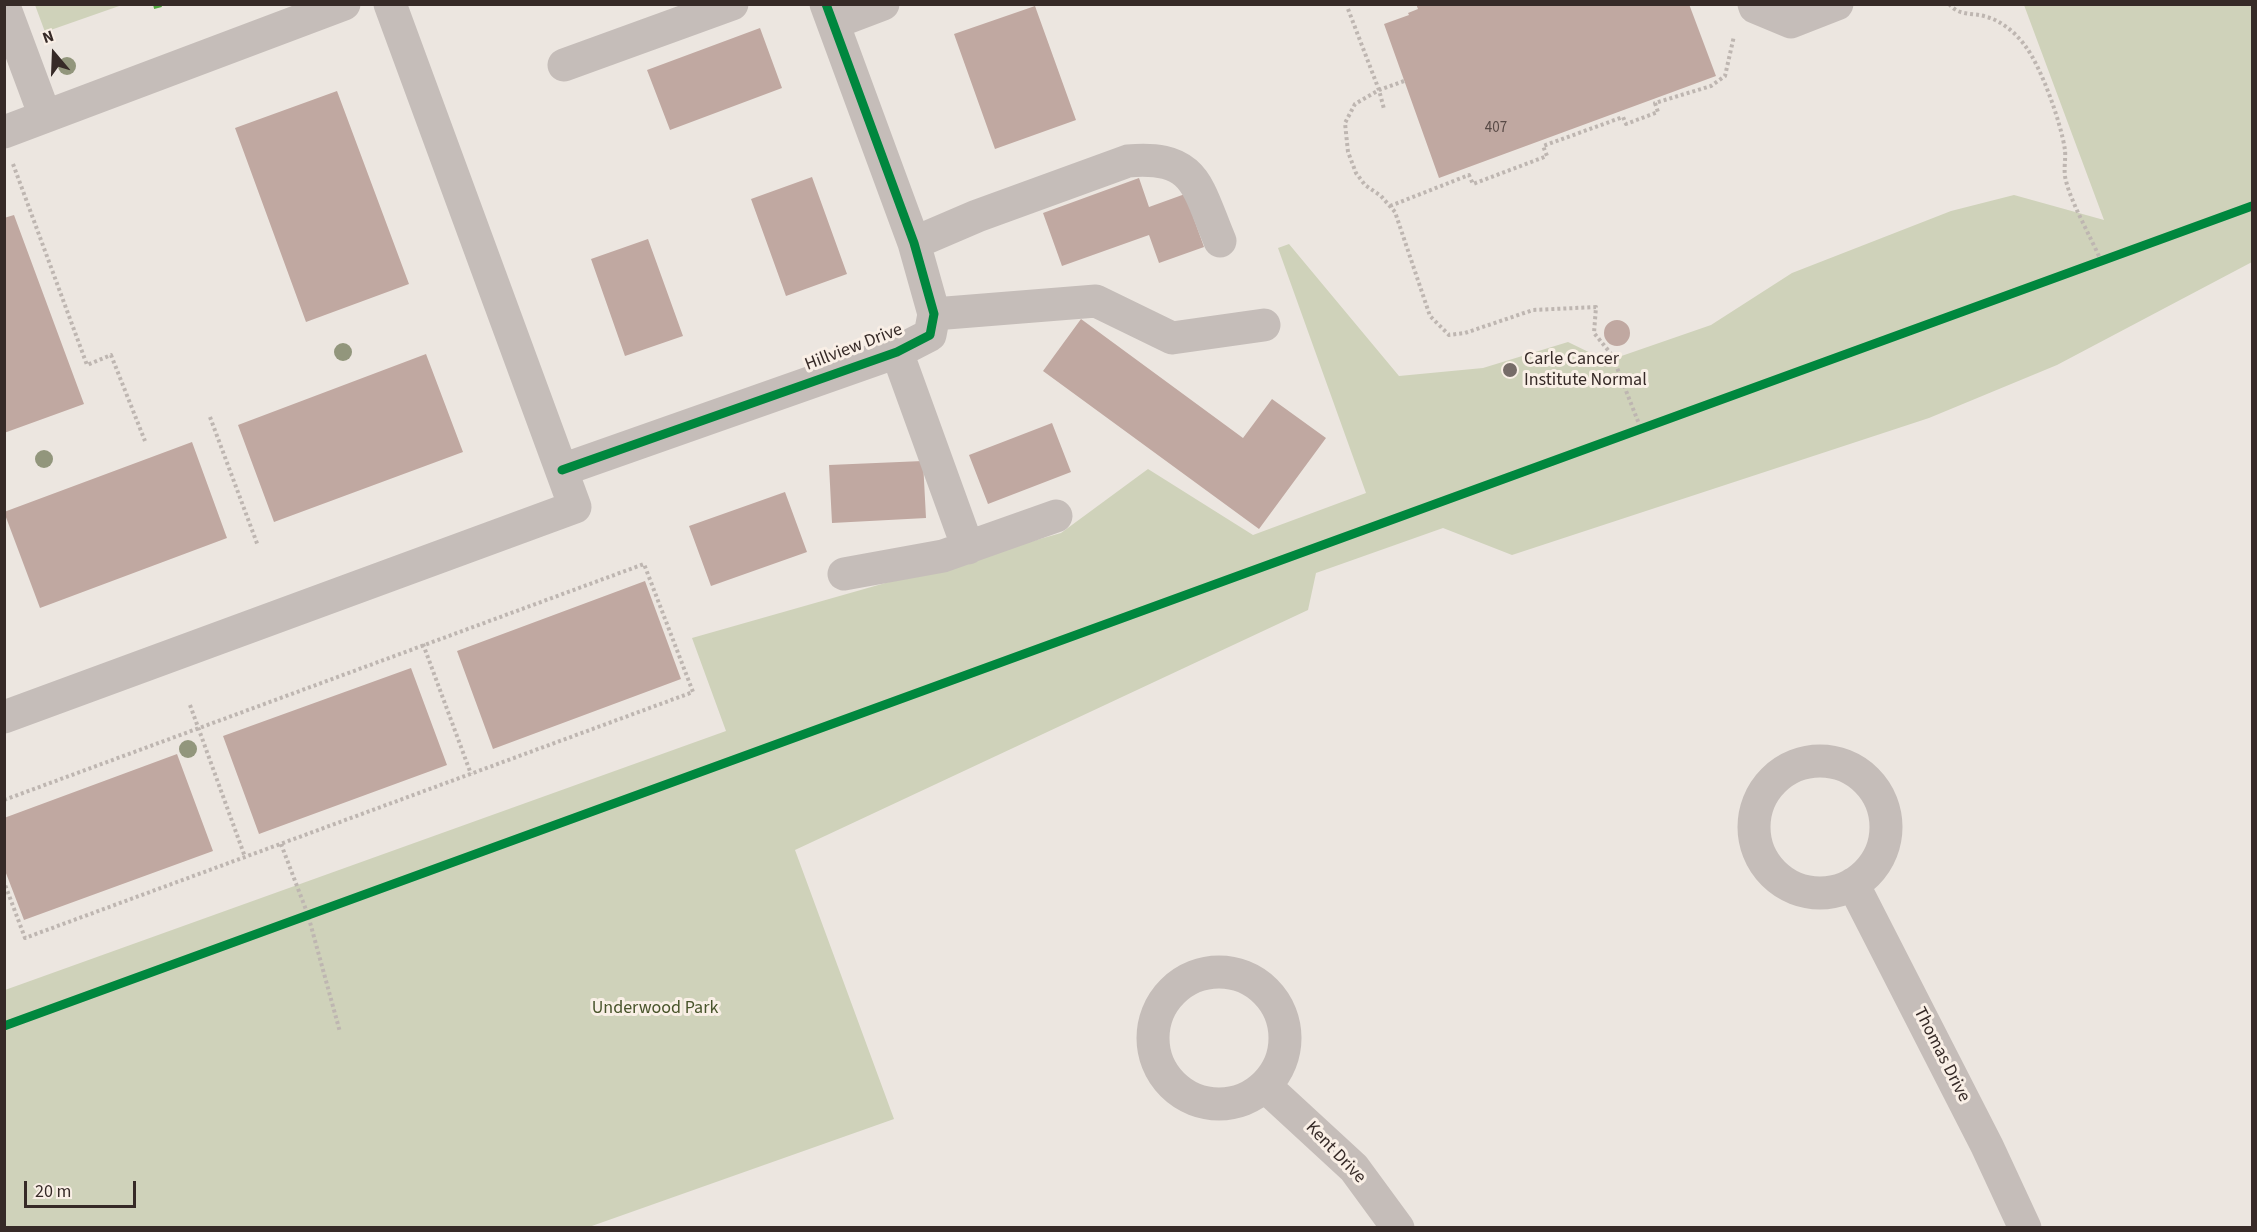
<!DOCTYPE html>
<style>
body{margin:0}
#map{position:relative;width:2257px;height:1232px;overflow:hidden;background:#ece6e0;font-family:"Source Sans 3",sans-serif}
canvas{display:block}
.frame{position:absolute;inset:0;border:6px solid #362a27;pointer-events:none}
.north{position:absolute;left:24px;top:24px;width:60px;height:60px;-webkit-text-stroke:4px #f9efe6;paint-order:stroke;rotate:341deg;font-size:16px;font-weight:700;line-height:24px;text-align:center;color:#362a27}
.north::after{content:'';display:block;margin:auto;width:21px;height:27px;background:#362a27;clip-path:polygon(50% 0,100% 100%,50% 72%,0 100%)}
.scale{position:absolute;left:24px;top:1181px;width:112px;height:27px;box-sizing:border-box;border:3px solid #362a27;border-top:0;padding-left:8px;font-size:18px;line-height:21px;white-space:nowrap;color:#362a27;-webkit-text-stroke:4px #f9efe6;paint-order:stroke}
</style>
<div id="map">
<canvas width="2257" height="1232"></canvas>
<div class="frame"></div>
<div class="north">N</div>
<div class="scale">20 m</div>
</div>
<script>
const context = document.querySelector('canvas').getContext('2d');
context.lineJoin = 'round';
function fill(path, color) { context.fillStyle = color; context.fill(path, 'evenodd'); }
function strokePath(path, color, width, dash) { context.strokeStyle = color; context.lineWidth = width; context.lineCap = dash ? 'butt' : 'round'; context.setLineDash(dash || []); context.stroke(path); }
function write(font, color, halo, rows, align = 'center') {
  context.font = font + ' "Source Sans 3",sans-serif'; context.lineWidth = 6; context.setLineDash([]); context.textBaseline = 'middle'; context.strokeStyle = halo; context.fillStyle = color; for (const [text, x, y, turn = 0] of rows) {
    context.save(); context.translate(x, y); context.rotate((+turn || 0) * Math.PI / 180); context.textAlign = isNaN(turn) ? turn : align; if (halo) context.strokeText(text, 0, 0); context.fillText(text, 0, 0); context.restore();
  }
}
const green = new Path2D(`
 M35,5V4L122,5L45,32Z
 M2024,5H2252V262L2057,365L1929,418L1512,555L1443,528L1316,573L1308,610L795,850L894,1119L589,1227L5,1228V990L726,731L692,638L1061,533L1148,469L1253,535L1366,493L1278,248L1289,244L1399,376L1483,368L1568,342L1607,361L1711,325L1792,273L1951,211L2014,195L2104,220Z`);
const building = new Path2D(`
 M1416,4H1689L1716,76L1439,178L1384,24L1409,15L1408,13L1418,9Z
 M1035,6L1076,120L995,149L954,34Z
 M760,28L782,88L670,130L647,70Z
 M337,91L409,284L306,322L235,128Z
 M812,177L847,274L786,296L751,199Z
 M1139,178L1149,207L1185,194L1204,247L1159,263L1149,235L1062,266L1043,213Z
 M14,215L84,404L4,433V218Z
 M648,239L683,336L625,356L591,259Z
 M1081,319L1243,438L1272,399L1326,438L1259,529L1043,371Z
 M1604 333a13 13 0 1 1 26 0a13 13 0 1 1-26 0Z
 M426,354L463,452L274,522L238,425Z
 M1052,423L1071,472L988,504L969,455Z
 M192,442L227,538L40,608L4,512Z
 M923,461L926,518L832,523L829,465Z
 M785,492L807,552L711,586L689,526Z
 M645,581L681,679L493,749L457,651Z
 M411,668L447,765L259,834L223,736Z
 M177,754L213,851L24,920L4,868V818Z`);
const path = new Path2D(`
 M1949,4C1960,17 1973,12 1987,17C2002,21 2017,34 2026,47C2042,69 2061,123 2065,150C2066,160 2063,170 2066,181C2072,205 2091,237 2101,261
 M1348,9L1379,90L1384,109
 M1404,81L1379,90L1355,104L1345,123L1348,152L1356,173L1365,185L1381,196L1395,212L1430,316L1449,335L1465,333L1533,310L1596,307L1594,333L1612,355L1641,429
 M13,164L87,365L111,355L145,441
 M1390,206L1469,175L1473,184L1547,156L1543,146L1623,117L1626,124L1658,112L1655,103L1711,86L1725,76L1734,36
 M210,417L258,546
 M423,644L471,774
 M190,705L245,857
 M4,800L644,564L693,692L25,938L4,882
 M281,844L308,915L340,1032`);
const minor = new Path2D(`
 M1754,4L1755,7L1791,22L1837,4
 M4,6L45,116
 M833,23L883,4
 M564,65L732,4
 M4,132L344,4
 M914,243L977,216L1128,161C1197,155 1197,187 1220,241
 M934,314L1096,301L1172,338L1264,325
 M897,352L968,548
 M562,470L897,352L930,335L934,314L914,243L826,4
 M844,574L943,556L1056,516
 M4,717L575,507L390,4
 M1754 827a66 66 0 1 1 132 0a66 66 0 1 1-132 0Z
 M1853,884L1987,1146L2025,1228
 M1153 1038a66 66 0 1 1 132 0a66 66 0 1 1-132 0Z
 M1265,1086L1354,1168L1398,1228`);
const quiet = new Path2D(`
 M157,4L158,8`);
const cycleway = new Path2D(`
 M562,470L897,352L930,335L934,314L914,243L826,4
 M4,1026L2252,206`);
const trees = [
 [67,66],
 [343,352],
 [44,459],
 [188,749]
];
const markers = [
 [1510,370,8,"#766c68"]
];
const numberNames = [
 ["407",1496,129]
];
const streetNames = [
 ["Hillview Drive",854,348,-21],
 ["Thomas Drive",1941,1055,63],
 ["Kent Drive",1335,1153,46]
];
const poiNames = [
 ["Carle Cancer",1524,360],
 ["Institute Normal",1524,381]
];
const parkNames = [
 ["Underwood Park",655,1009]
];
fill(green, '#cfd2ba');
fill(building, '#c0a8a1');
strokePath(path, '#beb6b1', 4, [3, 3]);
strokePath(minor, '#c5bdb9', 33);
strokePath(quiet, '#55ab44', 8, [15, 8]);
strokePath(cycleway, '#00873e', 9);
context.fillStyle = '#92967c';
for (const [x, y] of trees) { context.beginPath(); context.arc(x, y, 9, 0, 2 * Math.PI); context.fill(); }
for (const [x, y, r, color] of markers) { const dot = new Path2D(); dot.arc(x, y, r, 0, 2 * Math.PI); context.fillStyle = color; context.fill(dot); strokePath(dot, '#f9efe6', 2); }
write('15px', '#584a46', null, numberNames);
write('18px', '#362a27', '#f9efe6', streetNames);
write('18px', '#362a27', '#f9efe6', poiNames, 'left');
write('18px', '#48542b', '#f9efe6', parkNames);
</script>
